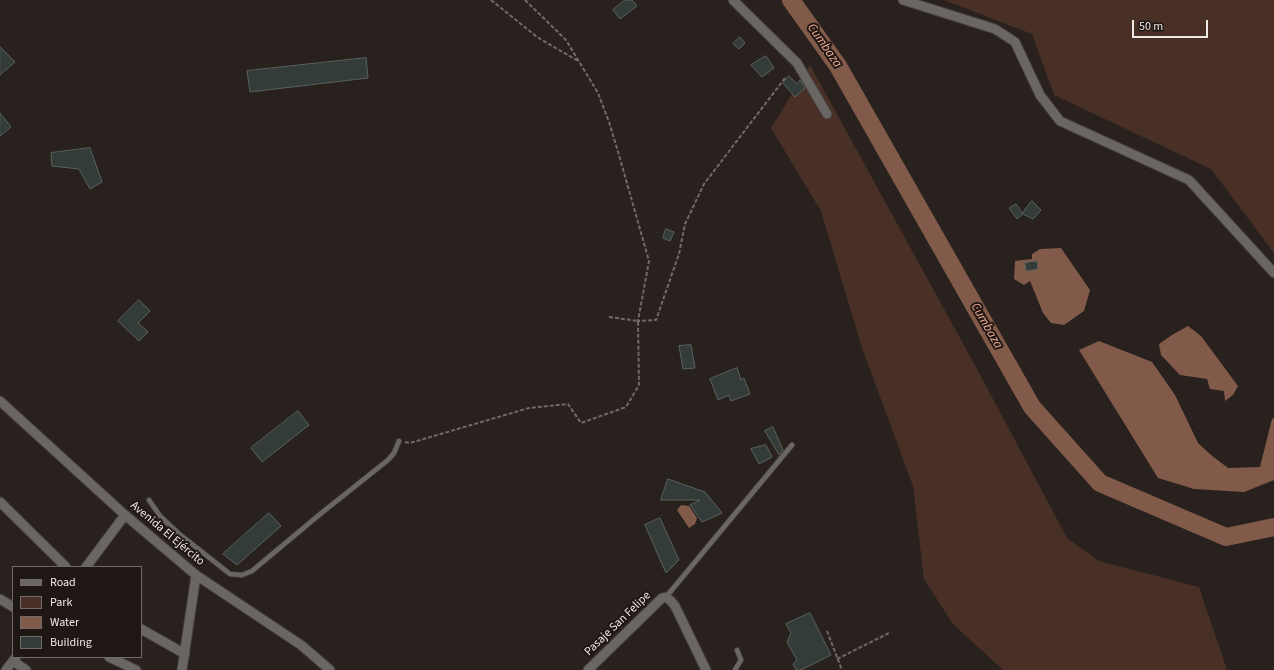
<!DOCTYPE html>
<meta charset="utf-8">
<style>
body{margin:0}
#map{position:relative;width:1274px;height:670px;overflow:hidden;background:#29211d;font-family:"Source Sans 3",sans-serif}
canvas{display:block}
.legend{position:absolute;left:12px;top:566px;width:130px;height:92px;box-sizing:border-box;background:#1f1714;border:1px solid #726b68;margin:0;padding:5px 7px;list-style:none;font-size:12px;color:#efe9e7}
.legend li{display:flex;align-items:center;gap:8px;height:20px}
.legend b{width:20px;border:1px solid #726b68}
.scale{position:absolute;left:1132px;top:20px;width:76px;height:18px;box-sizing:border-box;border:2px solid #efe9e7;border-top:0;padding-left:5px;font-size:12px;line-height:14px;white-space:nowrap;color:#efe9e7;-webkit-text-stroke:3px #1f1714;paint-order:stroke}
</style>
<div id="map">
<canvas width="1274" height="670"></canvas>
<ul class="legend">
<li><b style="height:5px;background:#6a6664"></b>Road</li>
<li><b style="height:11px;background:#493026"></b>Park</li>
<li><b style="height:11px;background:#825a4a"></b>Water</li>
<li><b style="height:11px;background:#333c39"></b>Building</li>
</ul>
<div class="scale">50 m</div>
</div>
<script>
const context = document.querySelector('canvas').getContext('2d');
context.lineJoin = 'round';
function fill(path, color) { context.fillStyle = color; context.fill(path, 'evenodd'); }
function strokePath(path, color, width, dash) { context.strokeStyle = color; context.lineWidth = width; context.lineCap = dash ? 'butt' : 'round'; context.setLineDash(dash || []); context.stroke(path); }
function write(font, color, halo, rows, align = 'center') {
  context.font = font + ' "Source Sans 3",sans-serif'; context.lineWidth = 4; context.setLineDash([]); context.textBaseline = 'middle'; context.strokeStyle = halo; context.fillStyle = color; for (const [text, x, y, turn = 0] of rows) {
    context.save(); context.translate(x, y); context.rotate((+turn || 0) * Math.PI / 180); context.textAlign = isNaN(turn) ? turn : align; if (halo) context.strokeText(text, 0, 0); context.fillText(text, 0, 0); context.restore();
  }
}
const green = new Path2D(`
 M944,0H1274V253L1211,169L1054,95L1032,34Z
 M810,65L977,369L1067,538L1099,561L1199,587L1227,670H1003L953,624L924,579L913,486L862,348L821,211L771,128Z`);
const water = new Path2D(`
 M1061,248L1090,290L1084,311L1064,325L1051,323L1043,313L1030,281L1024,285L1014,279L1015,261L1032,259V254L1040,249Z
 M1188,326L1201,336L1238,386L1233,395L1225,401L1224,391L1210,389L1207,379L1180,375L1161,355L1159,344L1172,335Z
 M1099,341L1152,362L1175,395L1198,443L1211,455L1228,468L1260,467L1272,419L1274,418V480L1244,492L1194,489L1158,478L1079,350Z
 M681,505L689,506L697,518L695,524L689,528L677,510Z`);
const river = new Path2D(`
 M791,0L838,66L1032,407L1100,483L1226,537L1274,527`);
const building = new Path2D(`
 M625,0H632L637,6L620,19L613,10Z
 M740,37L745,43L739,49L733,44Z
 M0,47L15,62L0,75Z
 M766,56L774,68L762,77L751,65Z
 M366,58L368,78L250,92L247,71Z
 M789,76L797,84L800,80L805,88L795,97L783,83Z
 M0,113L11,127L0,136Z
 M90,148L102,182L90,189L79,169L52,166L51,153Z
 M1032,201L1041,210L1033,219L1023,214L1017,219L1009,208L1016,204L1022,213Z
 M666,229L674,232L670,241L663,238Z
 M1037,261L1038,269L1026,271L1025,263Z
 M139,300L150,311L138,323L148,332L139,341L118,321Z
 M691,345L695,368L683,369L679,346Z
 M737,368L741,380L744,378L750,394L731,401L729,395L718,400L710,379Z
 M298,411L309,425L262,462L251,448Z
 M773,427L783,450L779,455L765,431Z
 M766,445L772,457L759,464L751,449Z
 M668,479L705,492L722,513L702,522L690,505L700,500H661Z
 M269,513L281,526L237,565L223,554Z
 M660,518L679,560L666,573L645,525Z
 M810,613L831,655L801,670H796L793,664L797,660L787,642L791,633L786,624Z`);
const path = new Path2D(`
 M491,0L537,37L578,61
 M525,0L566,40L598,93L609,122L619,155L649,261L638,321L656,320L679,254L685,224L704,184L785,78
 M405,442L410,443L529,408L568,404L581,423L626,407L639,385L638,321L609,317
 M827,631L842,670
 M837,659L891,632`);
const lane = new Path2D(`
 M149,500L160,516L178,533L230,574L242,575L252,571L319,515L388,460L394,453L399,441
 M666,597L792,445
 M735,670L741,660L737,650`);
const street = new Path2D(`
 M733,0L797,63L827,114
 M903,0L995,29L1015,42L1040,95L1060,121L1189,180L1274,273
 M0,401L125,515L196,575L301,645L330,670
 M0,502L66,567
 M86,567L125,515
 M0,599L13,607
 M141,629L185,654
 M109,657L136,670
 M13,661L26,670
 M6,670L16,657
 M182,670L196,575
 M588,670L662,598L666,597L671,601L675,606L706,670`);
const streetNames = [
 ["Avenida El Ejército",167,534,40],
 ["Pasaje San Felipe",618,624,-44]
];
const waterNames = [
 ["Cumbaza",824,46,55],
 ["Cumbaza",986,326,60]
];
fill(green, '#493026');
fill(water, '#825a4a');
strokePath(river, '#825a4a', 18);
fill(building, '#333c39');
strokePath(building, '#59635f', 1);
strokePath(lane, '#453d39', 6);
strokePath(street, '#453d39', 11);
strokePath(path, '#716a67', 2, [4, 2]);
strokePath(lane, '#6a6664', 4.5);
strokePath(street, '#6a6664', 9);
write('12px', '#efe9e7', '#1f1714', streetNames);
write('italic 13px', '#f1ad92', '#1f1714', waterNames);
</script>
